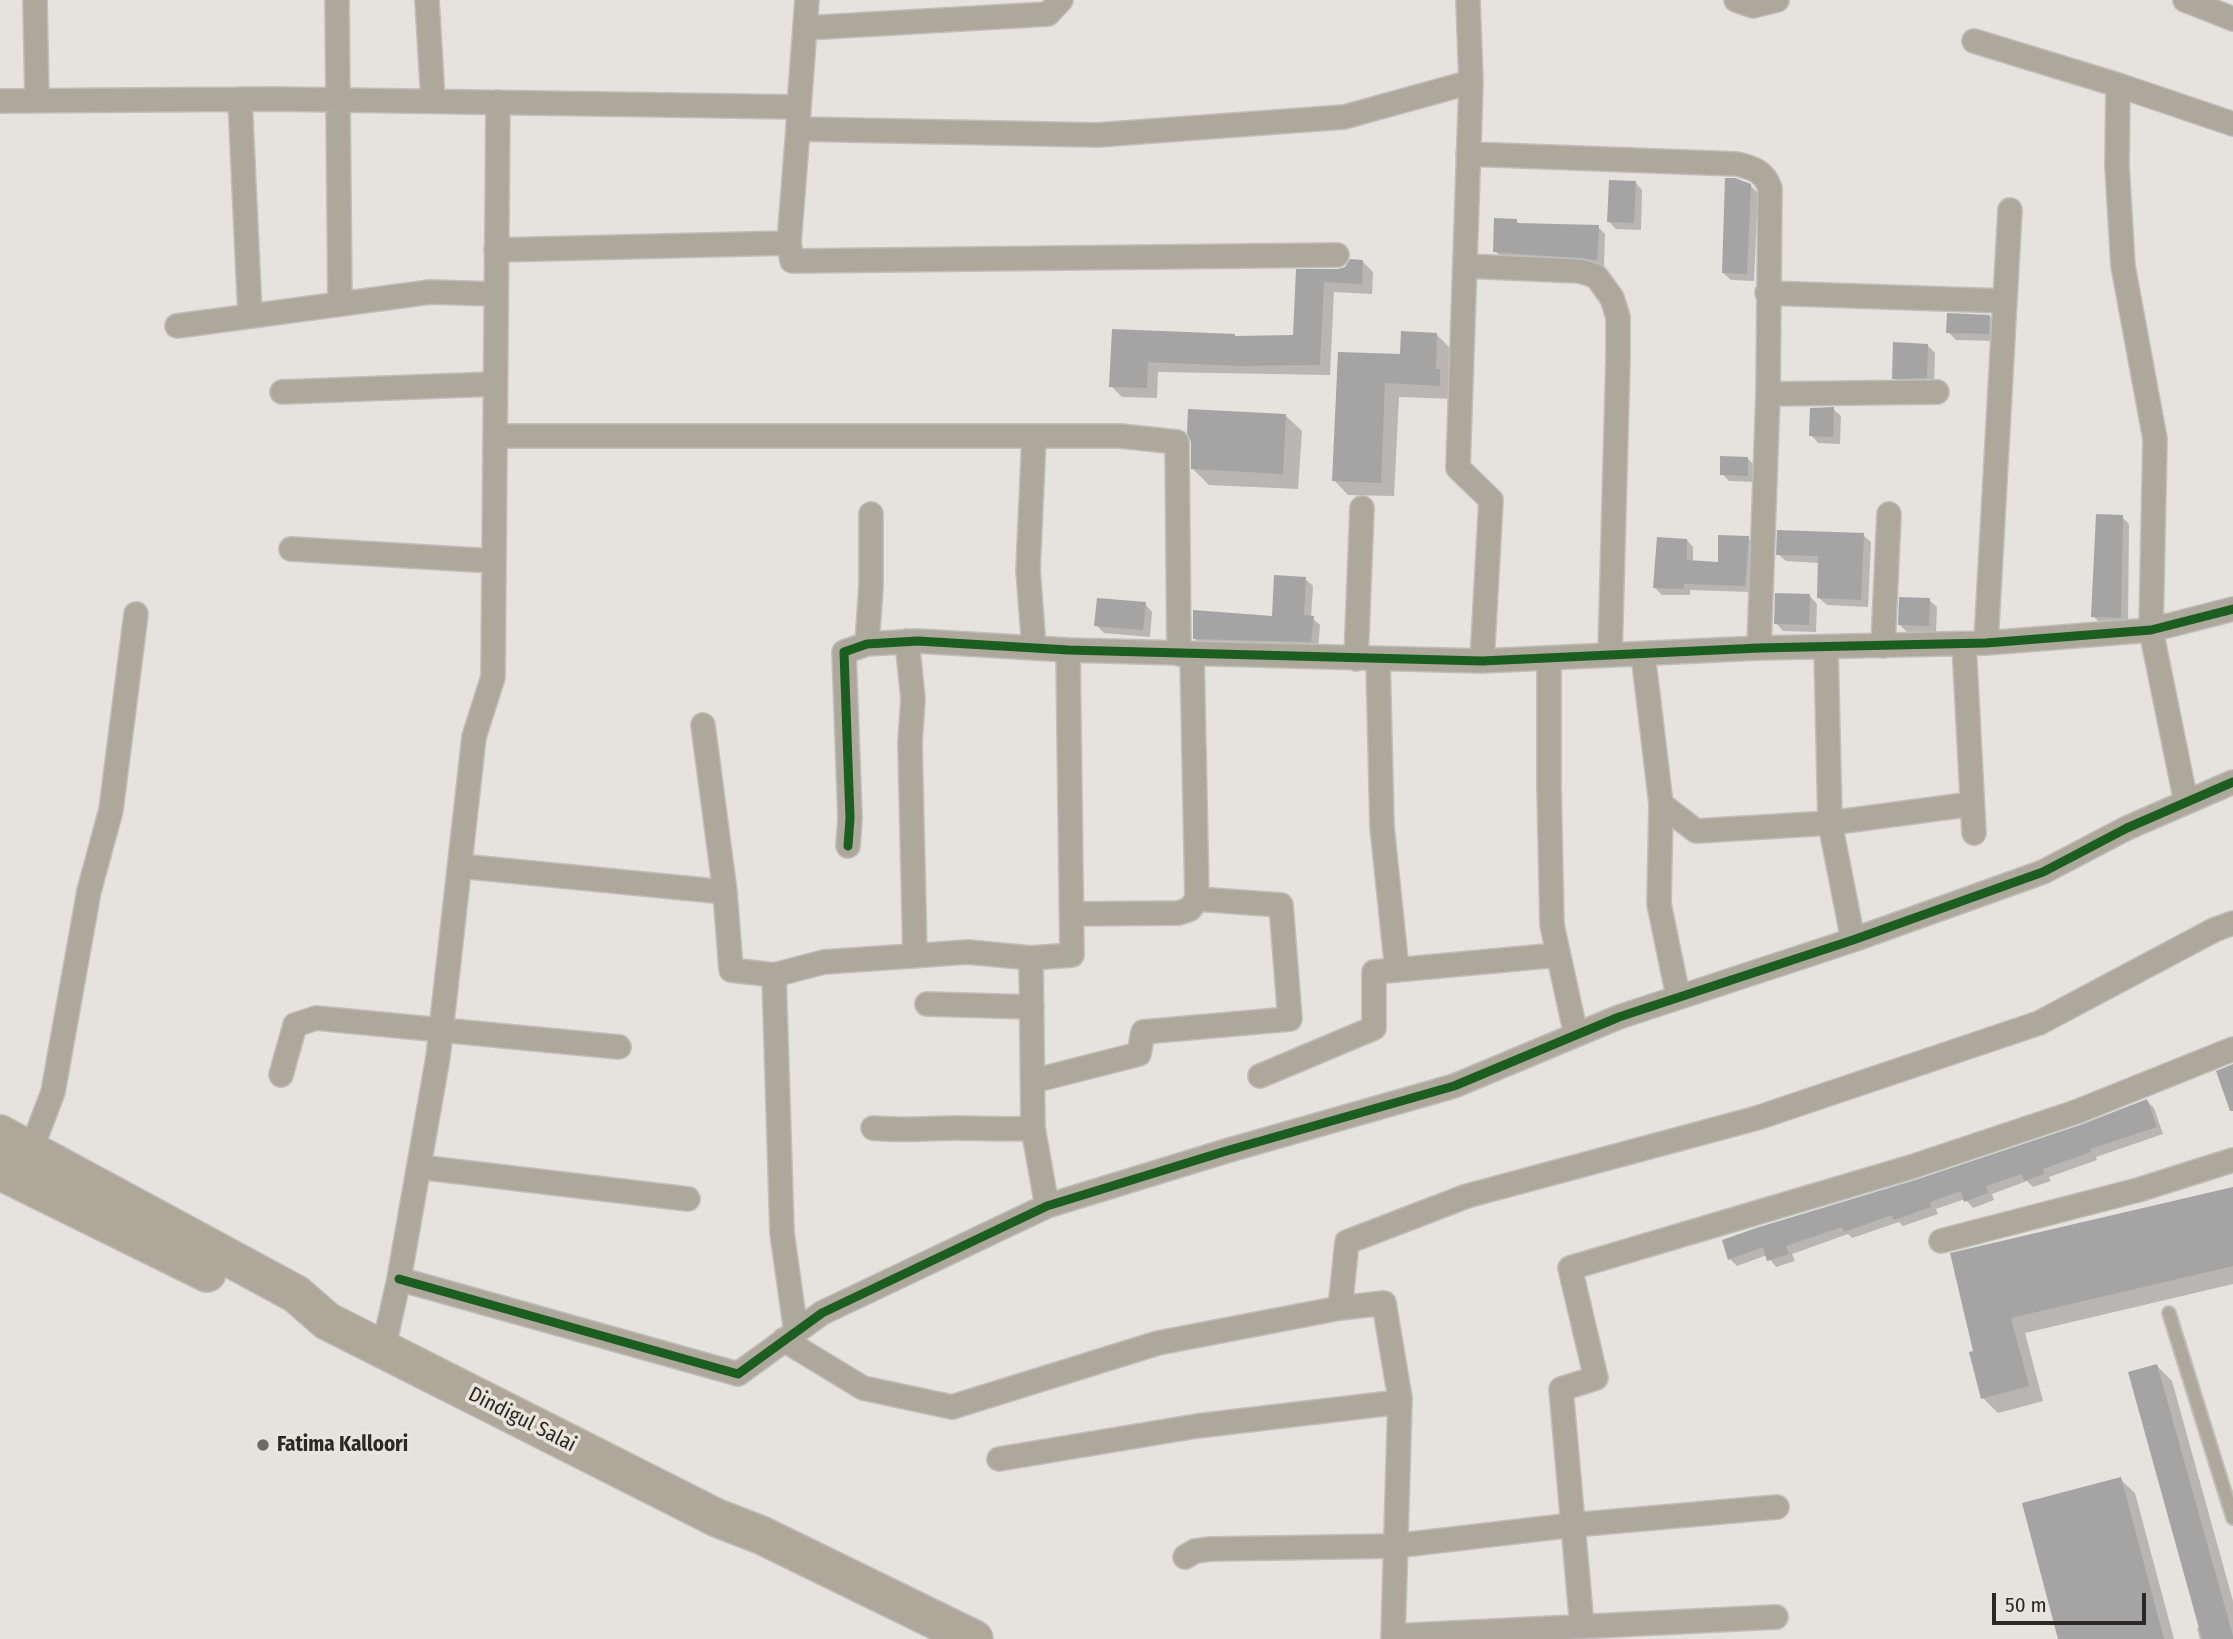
<!DOCTYPE html>
<style>
body{margin:0}
#map{position:relative;width:2233px;height:1639px;overflow:hidden;background:#e6e3df;font-family:"Fira Sans Condensed",sans-serif}
canvas{display:block}
.scale{position:absolute;left:1992px;top:1593px;width:154px;height:32px;box-sizing:border-box;border:4px solid #2b2926;border-top:0;padding-left:9px;font-size:21px;line-height:24px;white-space:nowrap;color:#2b2926;-webkit-text-stroke:5px #e9e4dc;paint-order:stroke}
</style>
<div id="map">
<canvas width="2233" height="1639"></canvas>
<div class="scale">50 m</div>
</div>
<script>
const context = document.querySelector('canvas').getContext('2d');
context.lineJoin = 'round';
function fill(path, color) { context.fillStyle = color; context.fill(path, 'evenodd'); }
function strokePath(path, color, width, dash) { context.strokeStyle = color; context.lineWidth = width; context.lineCap = dash ? 'butt' : 'round'; context.setLineDash(dash || []); context.stroke(path); }
function write(font, color, halo, rows, align = 'center') {
  context.font = font + ' "Fira Sans Condensed",sans-serif'; context.lineWidth = 7; context.setLineDash([]); context.textBaseline = 'middle'; context.strokeStyle = halo; context.fillStyle = color; for (const [text, x, y, turn = 0] of rows) {
    context.save(); context.translate(x, y); context.rotate((+turn || 0) * Math.PI / 180); context.textAlign = isNaN(turn) ? turn : align; if (halo) context.strokeText(text, 0, 0); context.fillText(text, 0, 0); context.restore();
  }
}
const shadow = new Path2D(`
 M1635,182L1642,190L1641,230L1616,229L1608,221Z
 M1750,185L1758,193L1754,281L1731,280L1723,273Z
 M1516,221L1520,224L1598,227L1605,234L1604,266L1503,259L1495,251Z
 M1362,261L1373,272L1372,294L1334,292L1330,375L1158,372L1157,398L1122,397L1111,386L1113,331L1236,338L1295,337L1298,271H1338Z
 M1989,316L1997,324L1996,341L1956,340L1948,332Z
 M1437,335L1451,349L1454,399L1399,397L1394,496L1348,495L1334,480L1340,354L1402,356Z
 M1928,346L1935,353L1934,385H1901L1894,378Z
 M1833,409L1841,416L1840,444L1818,443L1811,435Z
 M1286,416L1302,431L1298,489L1209,485L1193,469Z
 M1747,458L1755,466L1754,482L1729,481L1722,474Z
 M2122,517L2129,524L2128,625L2101,624L2093,616Z
 M1863,535L1871,542L1868,607L1827,605L1819,598V563L1786,561L1778,554Z
 M1748,538L1755,545L1751,592L1690,590V595H1662L1655,588L1687,540L1693,547V562L1719,563Z
 M1305,579L1313,586L1311,617L1320,625L1318,649L1202,646L1195,639L1273,618Z
 M1810,596L1817,604L1816,632L1783,631L1776,623Z
 M1929,600L1937,607L1936,633L1907,632L1900,625Z
 M1145,604L1152,612L1150,637L1104,633L1096,625Z
 M2147,1101L2154,1108L2163,1134L2096,1157L2097,1160L2049,1177L2051,1181L2033,1187L2027,1181L1992,1194L1994,1200L1973,1208L1965,1199L1936,1209L1938,1214L1903,1226L1899,1222L1852,1238L1848,1234L1792,1254L1795,1261L1776,1267L1767,1255L1737,1266L1730,1259L1916,1182L2081,1127Z
 M2233,1189V1284L2025,1333L2043,1401L1998,1413L1983,1398L1975,1352L1952,1255Z
 M2157,1366L2172,1381L2233,1601V1639H2200L2197,1628L2200,1627Z
 M2120,1479L2135,1493L2174,1639H2060Z`);
const building = new Path2D(`
 M1725,178H1735L1751,184L1747,274L1722,273Z
 M1609,180L1636,181L1634,223L1607,222Z
 M1494,218L1517,219V223L1599,225L1597,260L1493,252Z
 M1350,259L1363,260L1362,284L1324,282L1320,365L1240,366L1148,362L1147,388L1109,387L1112,329L1235,334V336L1293,335L1296,269H1338L1345,267Z
 M1947,313L1990,315L1989,334L1946,333Z
 M1401,331L1437,333L1436,369H1440V386L1385,383L1381,483L1332,481L1338,352L1400,354Z
 M1893,342L1928,344L1927,378L1892,379Z
 M1834,407L1833,437L1809,436L1810,408Z
 M1188,409L1286,414L1283,474L1191,469V442L1187,433Z
 M1720,456L1748,457V476L1720,475Z
 M2096,514L2123,515L2121,618L2091,617Z
 M1777,530L1864,533L1861,600L1817,598L1818,556L1776,555Z
 M1718,535L1749,536L1745,586L1684,584V589L1653,588L1657,537L1687,539V560L1718,562Z
 M1274,575L1306,577L1304,615L1314,616L1311,642L1193,639V610L1272,616Z
 M1775,593L1810,594L1809,625L1774,624Z
 M1899,597L1930,598L1929,626L1898,625Z
 M1097,598L1146,602L1143,630L1094,626Z
 M2233,1064V1111H2230L2216,1071Z
 M2147,1099L2157,1127L2090,1149L2091,1152L2043,1169L2044,1174L2024,1181L2022,1174L1986,1186L1988,1193L1964,1202L1961,1191L1930,1202L1931,1207L1894,1220L1892,1215L1844,1232L1842,1227L1786,1246L1789,1254L1767,1261L1763,1247L1728,1260L1722,1240L1756,1228L1915,1180L2080,1125Z
 M2233,1187V1266L2011,1318L2029,1386L1981,1399L1969,1352L1973,1351L1950,1253Z
 M2157,1364L2233,1636V1639H2202L2128,1372Z
 M2121,1477L2164,1639H2058L2022,1503Z`);
const lane = new Path2D(`
 M2169,1313L2233,1518`);
const street = new Path2D(`
 M35,0L37,100
 M337,0L340,304
 M427,0L433,101
 M1468,0L1471,82L1458,468L1491,500L1482,661
 M1736,0L1753,6L1777,0
 M2185,0L2233,19
 M805,28L1048,14L1061,0
 M1974,41L2118,85L2233,124
 M2118,85L2117,166L2123,266L2155,439L2151,630L2186,802
 M240,99L250,316
 M0,101L273,99L799,107L798,129L1097,135L1344,117L1471,82
 M799,107L807,0
 M1468,154L1737,164C1753,168 1764,171 1770,188L1768,394L1759,648
 M789,243L792,261L1337,255
 M496,250L789,243L798,129
 M1465,266L1580,271L1596,276L1612,298L1618,317V358L1610,655
 M1767,293L2005,301
 M177,326L430,292L496,294
 M282,392L495,384
 M1768,394L1937,392
 M495,436H1120L1177,442L1179,654
 M1034,437L1028,570L1034,648
 M291,549L494,561
 M907,641L913,699L910,743L915,956
 M1986,643L2010,210
 M867,644L871,586V514
 M1964,644L1974,833
 M1883,646L1889,514
 M1826,647L1830,823L1853,940
 M1643,654L1661,804L1696,831L1830,823L1972,804
 M1549,658V786L1552,925L1576,1035
 M1356,659L1362,508
 M1378,659L1382,827L1397,970
 M703,725L725,892L731,970L774,975L824,962L968,952L1031,958
 M1661,804L1659,904L1678,996
 M848,846L850,818L844,652L867,644L918,641L1068,650L1482,661L1759,648L1986,643L2151,630L2233,609
 M460,866L725,892
 M1072,914L1179,913L1190,909L1197,899L1192,654
 M774,975L782,1233L796,1332
 M927,1004L1032,1007
 M281,1075L295,1025L316,1018L619,1047
 M1260,1076L1374,1028V972L1558,955
 M1033,1081L1139,1054L1143,1032L1290,1019L1281,905L1197,899
 M873,1128C900,1131 928,1128 956,1128C982,1128 1007,1130 1033,1128
 M31,1150L53,1092L89,891L111,810L136,614
 M419,1167L688,1199
 M1047,1206L1033,1128L1031,958L1072,955L1068,650
 M1941,1241L2138,1190L2233,1160
 M399,1279L738,1374L822,1313L1047,1206L1226,1151L1454,1086L1619,1017L1853,940L2043,872L2127,828L2233,782
 M1340,1308L1384,1303L1400,1398L1393,1639
 M784,1340L863,1388L952,1407L1158,1343L1340,1308L1347,1242L1467,1196L1757,1118L2039,1023L2214,930L2233,923
 M383,1350L399,1279L438,1057L474,737L493,677L498,102
 M999,1459L1197,1426L1400,1402
 M1185,1557L1195,1551L1211,1549L1394,1546L1573,1525L1777,1507
 M1582,1627L1561,1389L1596,1378L1570,1268L1911,1167L2076,1112L2233,1049
 M1393,1636L1776,1617`);
const primary = new Path2D(`
 M0,1134L296,1294L327,1321L717,1518L761,1535L974,1639
 M0,1171L207,1273`);
const cycleway = new Path2D(`
 M848,846L850,818L844,652L867,644L918,641L1068,650L1482,661L1759,648L1986,643L2151,630L2233,609
 M399,1279L738,1374L822,1313L1047,1206L1226,1151L1454,1086L1619,1017L1853,940L2043,872L2127,828L2233,782`);
const markers = [
 [263,1445,7,"#6c6a67"]
];
const streetNames = [
 ["Dindigul Salai",522,1420,27]
];
const poiNames = [
 ["Fatima Kalloori",277,1445]
];
fill(shadow, '#0003');
fill(building, '#a4a4a4');
strokePath(lane, '#c0bebb', 16);
strokePath(street, '#c0bebb', 26);
strokePath(primary, '#c0bebb', 40);
strokePath(lane, '#ada79c', 12);
strokePath(street, '#ada79c', 23);
strokePath(primary, '#afa79a', 37);
strokePath(cycleway, '#1b5e20', 9);
for (const [x, y, r, color] of markers) { const dot = new Path2D(); dot.arc(x, y, r, 0, 2 * Math.PI); context.fillStyle = color; context.fill(dot); strokePath(dot, '#e9e4dc', 2.5); }
write('21px', '#2b2926', '#e9e4dc', streetNames);
write('bold 21px', '#2b2926', '#e9e4dc', poiNames, 'left');
</script>
